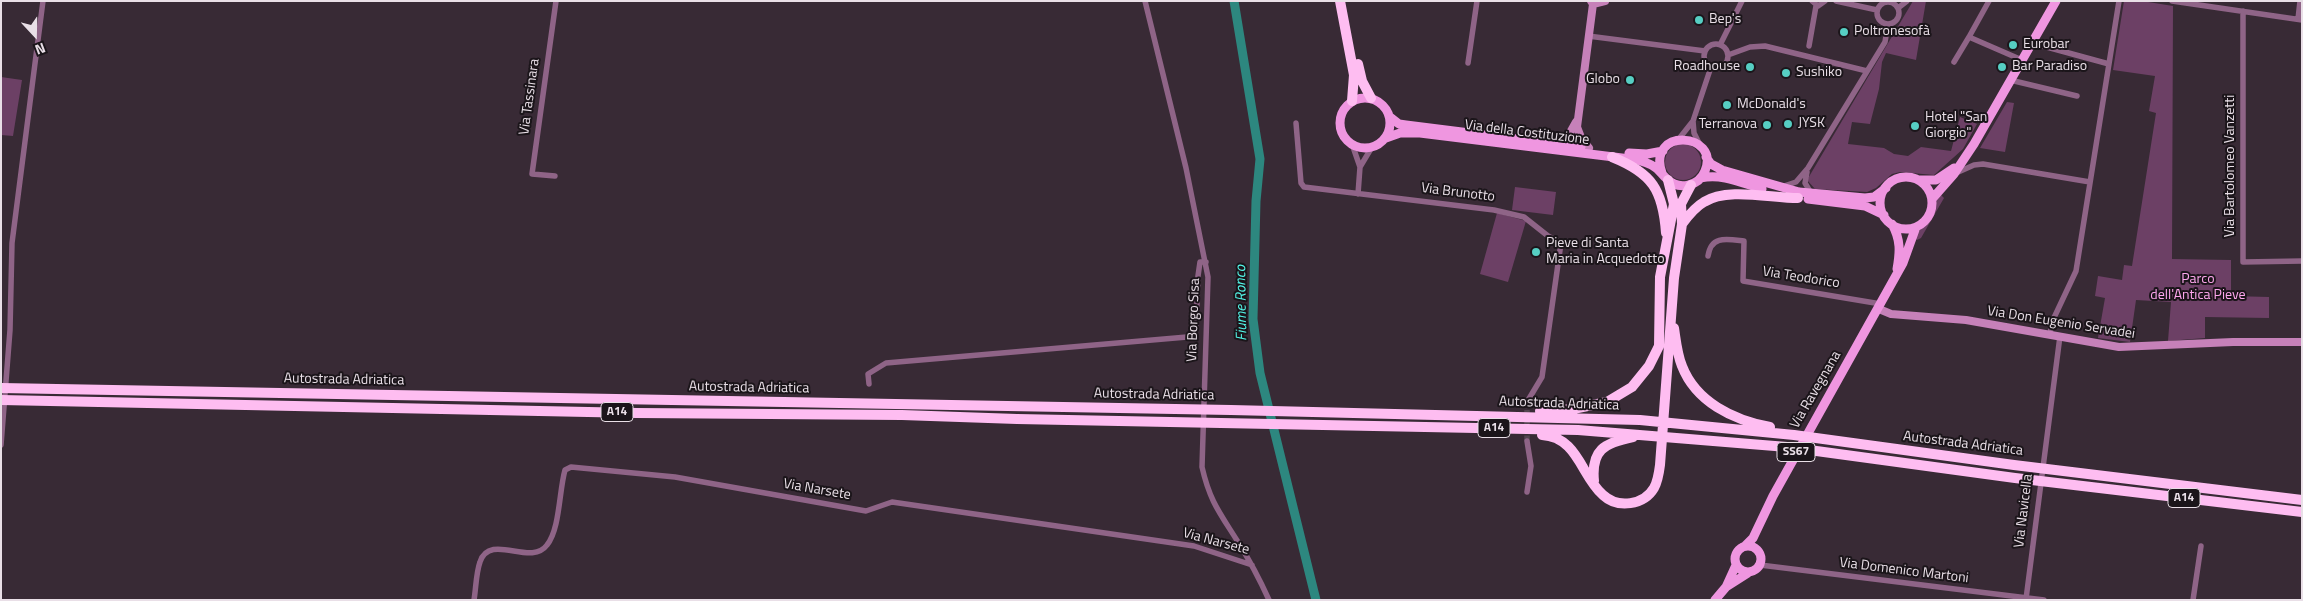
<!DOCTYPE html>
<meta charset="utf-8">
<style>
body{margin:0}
#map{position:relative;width:2303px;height:601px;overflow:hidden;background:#382a35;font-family:"Titillium Web",sans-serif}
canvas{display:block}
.frame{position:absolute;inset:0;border:2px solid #e9dfe7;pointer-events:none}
.north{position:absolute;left:10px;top:10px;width:50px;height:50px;-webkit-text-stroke:4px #1b151a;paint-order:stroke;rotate:159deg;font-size:14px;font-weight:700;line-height:20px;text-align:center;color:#e9dfe7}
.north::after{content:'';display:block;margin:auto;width:18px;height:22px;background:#e9dfe7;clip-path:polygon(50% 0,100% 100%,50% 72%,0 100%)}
</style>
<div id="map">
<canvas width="2303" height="601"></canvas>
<div class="frame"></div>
<div class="north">N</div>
</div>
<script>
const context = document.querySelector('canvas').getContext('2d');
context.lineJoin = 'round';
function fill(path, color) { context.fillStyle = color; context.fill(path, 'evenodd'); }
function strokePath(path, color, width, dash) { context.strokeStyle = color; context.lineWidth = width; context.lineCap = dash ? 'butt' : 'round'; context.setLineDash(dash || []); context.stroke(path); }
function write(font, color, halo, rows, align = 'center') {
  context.font = font + ' "Titillium Web",sans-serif'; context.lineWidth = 4; context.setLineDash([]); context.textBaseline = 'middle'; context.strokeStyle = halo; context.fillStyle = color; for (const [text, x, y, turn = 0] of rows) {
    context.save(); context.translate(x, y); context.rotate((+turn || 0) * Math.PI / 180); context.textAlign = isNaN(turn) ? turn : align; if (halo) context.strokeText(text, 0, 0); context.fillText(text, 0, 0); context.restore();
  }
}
const green = new Path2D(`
 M1913,1H1926L1916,60L1886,53L1882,62L1879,89L1870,124L1852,122L1848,144L1884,148L1894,154L1908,156L1921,147L1951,151L1960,117L1977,124L1963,149L1934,175L1900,172L1892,174L1876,188L1867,192L1815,189L1807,180Z
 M2124,1H2142L2173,6L2172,259L2231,260V296L2269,297V318L2205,317V338L2168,341L2171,302L2136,300L2130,342L2098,338L2105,298L2095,296L2098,276L2122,280L2124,265L2132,266L2156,113L2149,111L2155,76L2113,70Z
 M1,77L22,80L13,136L1,135Z
 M2007,102L2014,103L2005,152L1980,148Z
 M1665 162a18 18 0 1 1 36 0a18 18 0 1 1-36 0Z
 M1515,187L1556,192L1553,215L1512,210Z
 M1940,194L1944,198L1921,238L1917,240L1915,238C1919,228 1927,226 1932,216C1936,209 1933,200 1940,194Z
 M1497,213L1526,221L1508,282L1480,274Z`);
const river = new Path2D(`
 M1234,1L1260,159L1256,201L1253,319L1260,373L1316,600`);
const streetTunnel = new Path2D(`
 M1527,441V402`);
const street = new Path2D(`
 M1145,1L1186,168L1208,277L1202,467C1210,502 1220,513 1238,542C1250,561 1260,580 1269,600
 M1812,1L1818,6L1825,1
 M1836,1L1877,10
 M1989,1L1969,37L2022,60
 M2172,1L2302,20
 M1877 13a11 11 0 1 1 22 0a11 11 0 1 1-22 0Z
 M1898,8L1907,1
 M2243,11V262L2302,261
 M2298,19L2300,1
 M1588,36L1705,51
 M2032,43L2109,64
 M1704 56a12 12 0 1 1 24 0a12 12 0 1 1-24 0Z
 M1720,45L1742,1
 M1809,46L1816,6
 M1728,55L1750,47L1765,46L1867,71
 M1954,62L1969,37
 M1468,63L1477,1
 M2010,80L2077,96
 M1693,121L1694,133L1700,145
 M1296,123L1301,183L1304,187L1494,210L1524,217L1548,236L1561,243L1542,377L1527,402
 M1678,140L1693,121L1711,67
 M1352,144L1360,167L1358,194
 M1360,167L1372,147
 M1807,172L1805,183L1811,193
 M1956,173L1974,165L1983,164L2090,182
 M555,176L532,174L556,1
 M1784,186L1796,182L1808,168L1885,42L1888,24
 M1708,256C1711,235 1727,239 1744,241L1743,281L1881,304
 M2050,334L2052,322L2076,271L2119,1
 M869,384L868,374L886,363L1187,337L1193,335L1196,328L1198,276L1200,262H1206
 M1,445L10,330L12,243L43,1
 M1527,492L1531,466L1527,441
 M1760,565L2044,600
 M2026,599L2060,336
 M474,600C476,588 476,573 480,562C490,532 531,567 547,545C560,529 559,491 565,470L571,467L675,477L866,511L892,502L1194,546L1252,565
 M2193,600L2201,546`);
const secondary = new Path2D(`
 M1591,1L1593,4L1605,1
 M1556,144L1567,138L1576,122
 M1589,148L1582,140L1577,127L1593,4
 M1879,309L1891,314L1966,320L2119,347L2233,342H2302`);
const primary = new Path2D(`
 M1340 123a25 25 0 1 1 50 0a25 25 0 1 1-50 0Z
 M1390,117L1399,124L1406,125L1581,147
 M1386,138L1400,133H1420L1638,160C1643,162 1649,163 1653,166C1659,169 1662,175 1667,179C1679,191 1699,186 1705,171C1721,132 1646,127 1662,173
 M1629,153L1647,154L1663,151
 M1706,157L1711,164L1722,170L1799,192L1865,198L1874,197L1886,188
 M1880 203a26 26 0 1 1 52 0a26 26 0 1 1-52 0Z
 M1701,178C1721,173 1742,183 1762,189
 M1919,180H1936L1954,168
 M1808,199L1865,206L1884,215
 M1932,199L1954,174L1974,144L2056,1
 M1892,224C1901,240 1900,252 1897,269
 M1735 559a13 13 0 1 1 26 0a13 13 0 1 1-26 0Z
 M1745,546L1753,538L1773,496L1903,263L1916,227
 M1726,587L1748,573
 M1715,600L1726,587L1736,565`);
const highway = new Path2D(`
 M1340,1L1354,75L1352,101
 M1358,64L1362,81L1371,98
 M1612,157C1652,173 1663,190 1666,233
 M1682,224C1688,216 1695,207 1704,202C1727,187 1770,198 1798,198
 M1674,328C1676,341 1677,354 1682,366C1696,402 1733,420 1770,427
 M1,388L1231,410L1640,420L1794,435L2014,465L2302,500
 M1,400L637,413L902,415L1017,419L1578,430L1787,447L2015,478L2302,512
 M1540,411L1573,409L1607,402L1632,387L1649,366L1659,346L1660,277L1674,204L1668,180
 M1542,435C1578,437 1581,476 1603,495C1618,509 1644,505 1654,488C1658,481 1659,473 1660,465L1674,278L1682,224L1681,204L1691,185
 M1594,481C1591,450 1604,443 1633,437`);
const markers = [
 [1699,20,5,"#56cec3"],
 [1844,32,5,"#56cec3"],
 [2013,45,5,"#56cec3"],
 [1750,67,5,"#56cec3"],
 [2002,67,5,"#56cec3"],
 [1786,73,5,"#56cec3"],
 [1630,80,5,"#56cec3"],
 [1727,105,5,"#56cec3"],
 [1788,124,5,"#56cec3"],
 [1767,125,5,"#56cec3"],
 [1915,126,5,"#56cec3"],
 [1536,252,5,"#56cec3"]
];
const shields = [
 [617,412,32],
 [1494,428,32],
 [1796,452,38],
 [2184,498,32]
];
const shieldNames = [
 ["A14",617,412],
 ["A14",1494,428],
 ["SS67",1796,452],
 ["A14",2184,498]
];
const poiNames = [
 ["Bep's",1709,20],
 ["Poltronesofà",1854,32],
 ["Eurobar",2023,45],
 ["Roadhouse",1740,67,"right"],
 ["Bar Paradiso",2012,67],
 ["Sushiko",1796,73],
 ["Globo",1620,80,"right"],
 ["McDonald's",1737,105],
 ["Hotel \"San",1925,118],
 ["Giorgio\"",1925,134],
 ["JYSK",1798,124],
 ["Terranova",1757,125,"right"],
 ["Pieve di Santa",1546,244],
 ["Maria in Acquedotto",1546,260]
];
const streetNames = [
 ["Via Tassinara",530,97,-82],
 ["Via della Costituzione",1527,133,7],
 ["Via Bartolomeo Vanzetti",2231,166,-90],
 ["Via Brunotto",1458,193,7],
 ["Via Teodorico",1801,278,9],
 ["Via Borgo Sisa",1194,320,-88],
 ["Via Don Eugenio Servadei",2061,323,9],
 ["Autostrada Adriatica",344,380,1],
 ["Autostrada Adriatica",749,388,1],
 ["Via Ravegnana",1816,390,-60],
 ["Autostrada Adriatica",1154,395,1],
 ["Autostrada Adriatica",1559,404,2],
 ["Autostrada Adriatica",1963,444,7],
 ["Via Narsete",817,490,10],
 ["Via Navicella",2024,511,-83],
 ["Via Narsete",1216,542,15],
 ["Via Domenico Martoni",1904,571,7]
];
const parkNames = [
 ["Parco",2198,280],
 ["dell'Antica Pieve",2198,296]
];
const waterNames = [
 ["Fiume Ronco",1242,303,-91]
];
fill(green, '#6c4065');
strokePath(river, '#2d877f', 9);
strokePath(streetTunnel, '#534550', 5.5, [5.5, 3]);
strokePath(street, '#8f6487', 5.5);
strokePath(secondary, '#c681b9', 8);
strokePath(primary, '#ef96e0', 9);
strokePath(highway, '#febdf1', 10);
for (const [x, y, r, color] of markers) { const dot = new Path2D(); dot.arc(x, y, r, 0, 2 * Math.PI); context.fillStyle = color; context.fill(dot); strokePath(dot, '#1b151a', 2); }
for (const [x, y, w] of shields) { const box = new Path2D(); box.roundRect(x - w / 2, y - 9.5, w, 19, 4); context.fillStyle = '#1b151a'; context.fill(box); strokePath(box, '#e9dfe7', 1); }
write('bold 12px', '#e9dfe7', null, shieldNames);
write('14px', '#e9dfe7', '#1b151a', poiNames, 'left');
write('14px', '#e9dfe7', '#1b151a', streetNames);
write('14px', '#fea7ee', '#1b151a', parkNames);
write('italic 15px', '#54f8ea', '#1b151a', waterNames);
</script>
